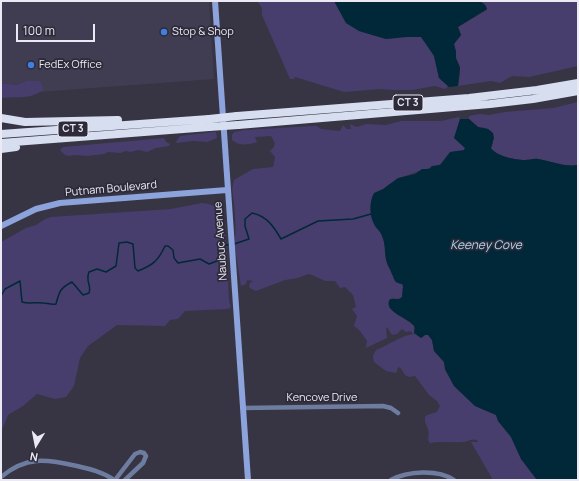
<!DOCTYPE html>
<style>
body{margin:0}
#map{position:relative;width:579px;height:481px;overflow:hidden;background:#373444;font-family:Manrope,sans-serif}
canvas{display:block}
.frame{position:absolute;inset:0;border:2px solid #ebeaf4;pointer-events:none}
.north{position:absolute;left:16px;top:425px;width:40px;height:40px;-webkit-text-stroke:3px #2d2a39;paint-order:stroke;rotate:190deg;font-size:11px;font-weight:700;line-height:16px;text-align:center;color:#ebeaf4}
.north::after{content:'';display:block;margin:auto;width:14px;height:18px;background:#ebeaf4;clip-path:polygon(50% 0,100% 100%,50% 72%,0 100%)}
.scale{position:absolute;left:16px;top:24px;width:79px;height:18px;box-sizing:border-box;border:2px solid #ebeaf4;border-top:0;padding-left:5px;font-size:12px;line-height:14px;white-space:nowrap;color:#ebeaf4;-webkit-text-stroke:3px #2d2a39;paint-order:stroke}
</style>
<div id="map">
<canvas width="579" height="481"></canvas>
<div class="frame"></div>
<div class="north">N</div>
<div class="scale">100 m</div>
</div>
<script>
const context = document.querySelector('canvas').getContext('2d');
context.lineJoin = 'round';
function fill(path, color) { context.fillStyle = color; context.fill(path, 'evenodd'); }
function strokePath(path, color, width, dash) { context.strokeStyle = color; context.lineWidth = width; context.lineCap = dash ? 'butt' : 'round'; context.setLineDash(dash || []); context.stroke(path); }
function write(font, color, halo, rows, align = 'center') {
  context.font = font + ' Manrope,sans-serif'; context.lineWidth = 3.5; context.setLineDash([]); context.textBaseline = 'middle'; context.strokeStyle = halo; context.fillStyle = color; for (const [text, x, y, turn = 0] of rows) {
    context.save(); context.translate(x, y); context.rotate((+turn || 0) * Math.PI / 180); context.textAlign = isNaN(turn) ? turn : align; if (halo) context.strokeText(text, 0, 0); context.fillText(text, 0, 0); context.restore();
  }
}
const built = new Path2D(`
 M1,1H209L214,79L39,92V81H26L16,85L1,83Z`);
const green = new Path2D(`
 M257,1H334L346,23L359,31L386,39L420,36L430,48L434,56L439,78L448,86L445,89L435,86L412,90H394L381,89L344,92L295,77L294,79H290L262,15V8Z
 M480,1H578V66L529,77L512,76L500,83L491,81L458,86L460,74V66L456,58L454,44L461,35L458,27L487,10L485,4Z
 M26,81H39L42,84L43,90C29,100 17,96 1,98V83L16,85Z
 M578,102V165C563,167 551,161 538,159C534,158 529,160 525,160C515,160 496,156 491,148L493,143V133L486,128L478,127L469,119V116L480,114L489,115L505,112L553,108Z
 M459,117L460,119L454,138L465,148L464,150L462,151H454C450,154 443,164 438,165C416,173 391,176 376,198C374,201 371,204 371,209C371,223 378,225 382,236C384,239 385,244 385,248C386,252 385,256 386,260C387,263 395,282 396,282C397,283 400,283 402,284L403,286L402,297L399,299L392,298L389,307L397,314L414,325L415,334L412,333L411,331L406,332L402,329L397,334L392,335L387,327L386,329L387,338L366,348L367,341L360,331L354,326L357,316L352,309L356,307L353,295L345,287L340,288L335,281H325L312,275L308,274L298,278L285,280L256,291L250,288L249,286L250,283L253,281L247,280L246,284L241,286L235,248L234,247C237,232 235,216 234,202C233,193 231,190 234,180L253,169L273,167L275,157L270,151C277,145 275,143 271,136L255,137L257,142C249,145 238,146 232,140V135L234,132L245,130L313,126H317L321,129L340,131L343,125L347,129H351L350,124L357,127L366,124L386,125L401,121H441Z
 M213,132H216L217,138L207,142L193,141L176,143L177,140L180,136Z
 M164,138L166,142L170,144L169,146L156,148L147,152L139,150L130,152L126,151L120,153L108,152L104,154L88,156L74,155L69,156L65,155L60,150L63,147Z
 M202,203L209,204L219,208C229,237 227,269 229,300L231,307L228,309L185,311L178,319L170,320L165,326L117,325L88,346L80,358L74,386L66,397L55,399L37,394L23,406L8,415L1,432V242L26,228L36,225L45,219L51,217L171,209Z
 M415,334L422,338L425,335H428L432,340L434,351L444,362L445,370L454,386L475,406L496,415L498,421L511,437L521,459L537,480H493L471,442H478L477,440C471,438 468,442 462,442C451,443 441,441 430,443L428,440C431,426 424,427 425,417L427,415L437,412L440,406L437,401L429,395L415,376L409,377L405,375L400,367L398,368L396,373L386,371L374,362L373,356L376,350C389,345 401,335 415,334Z`);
const water = new Path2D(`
 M334,1H480L486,6L487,9L458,27L461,35L454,44L456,51V58L460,68L458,86L449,87L439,78L434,56L421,37H405L386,39L359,31L346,23Z
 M460,119H469L478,127L488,129L493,133L494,138L491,148C496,156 515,160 525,160C529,160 534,158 538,159C551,161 563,167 578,165V480H537L521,459L511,437L498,421L496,415L475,406L454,386L445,369L444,362L434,351L432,340L428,335H425L421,338L414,333C414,330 416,327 413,325C408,318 382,311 390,299H399L402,297L403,286L402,284C394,283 395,280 392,274C391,270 388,267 387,263C384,254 386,245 382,236C381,232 377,229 375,226C369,216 369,202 374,193L383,189L398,178L415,174L422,169H429L432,166L440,165L450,152L464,150L465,148L454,138Z`);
const stream = new Path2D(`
 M234,244L249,239L245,226V219L252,213C267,216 274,227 281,239L318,221L353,219L371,214
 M1,296L5,289L20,281L22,302C29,304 35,302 43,303C47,303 51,305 56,304C59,292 60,288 72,282L83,295L89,293C92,285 85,282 89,272L97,269L106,272L116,266L119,243L127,242L133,244L135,268L138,271C153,265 158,261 165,246H168L173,250L174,258L178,263L200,259L209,264L217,261L219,255L218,247L231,244`);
const street = new Path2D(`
 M243,408L383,406L391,408L398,413
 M1,477C26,456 46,459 77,466C90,469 103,472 114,480
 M115,480L135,454L140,452L144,453L146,456L143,463L125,480
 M391,480C407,471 438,469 454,480`);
const secondary = new Path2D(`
 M215,1L248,480
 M1,226L36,209L60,203L227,190`);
const highway = new Path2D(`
 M237,116L469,98L537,90L578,83
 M1,118L25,122L118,120
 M238,125L490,104L533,99L578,91
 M1,134L209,119
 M1,143L209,127
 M1,149L16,147`);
const highwayBridge = new Path2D(`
 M209,119L237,116
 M209,127L238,125`);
const markers = [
 [164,32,4,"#3f7fe0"],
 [31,65,4,"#3f7fe0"]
];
const shields = [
 [408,103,30],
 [73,129,30]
];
const shieldNames = [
 ["CT 3",408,103],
 ["CT 3",73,129]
];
const poiNames = [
 ["Stop & Shop",172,32],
 ["FedEx Office",39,65]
];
const streetNames = [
 ["Putnam Boulevard",111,189,-5],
 ["Naubuc Avenue",221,241,-94],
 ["Kencove Drive",322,398]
];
const waterNames = [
 ["Keeney Cove",486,246]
];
fill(built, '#403d52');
fill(green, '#483e6e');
fill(water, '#012838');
strokePath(stream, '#012838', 1.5);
strokePath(street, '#6e7ca0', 4.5);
strokePath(secondary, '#8da3db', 6);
strokePath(highway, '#d6def0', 8);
strokePath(highwayBridge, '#d6def0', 8);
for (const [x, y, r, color] of markers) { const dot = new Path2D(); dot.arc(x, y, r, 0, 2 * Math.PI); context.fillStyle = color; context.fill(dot); strokePath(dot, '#2d2a39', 1.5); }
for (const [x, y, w] of shields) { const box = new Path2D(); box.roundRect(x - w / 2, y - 8, w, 16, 3); context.fillStyle = '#2d2a39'; context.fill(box); strokePath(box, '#ebeaf4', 1); }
write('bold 10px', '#ebeaf4', null, shieldNames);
write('11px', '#ebeaf4', '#2d2a39', poiNames, 'left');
write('11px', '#ebeaf4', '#2d2a39', streetNames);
write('italic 12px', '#a6d8f2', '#2d2a39', waterNames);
</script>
